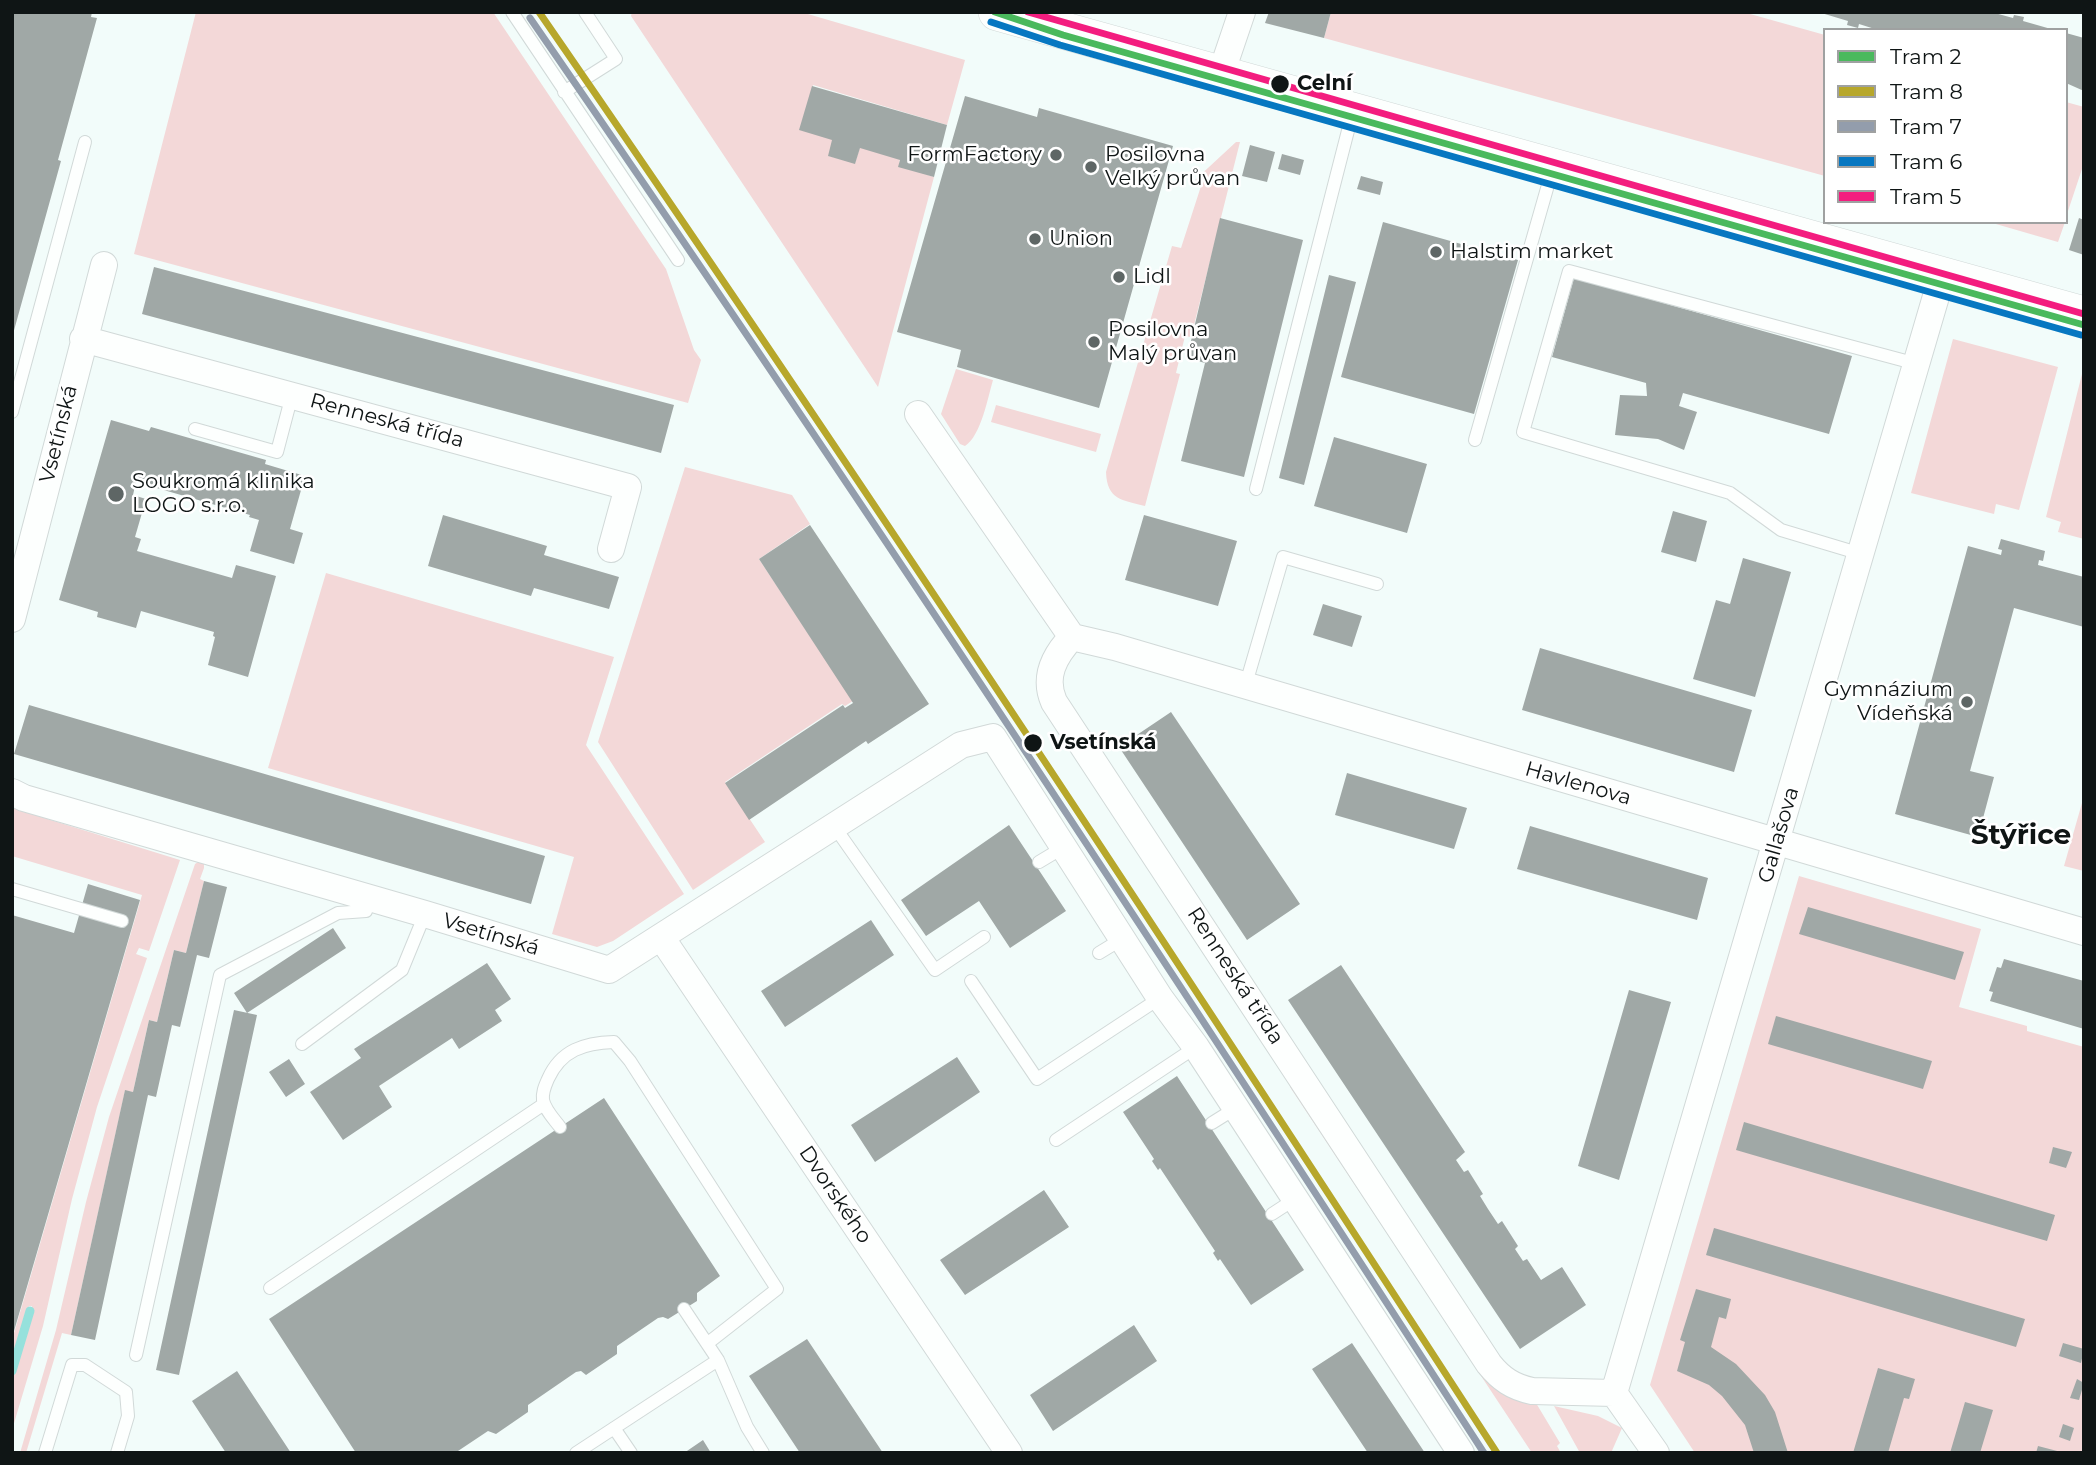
<!DOCTYPE html>
<meta charset="utf-8">
<style>
body{margin:0}
#map{position:relative;width:2096px;height:1465px;overflow:hidden;background:#f2fcfa;font-family:Montserrat,sans-serif}
canvas{display:block}
.frame{position:absolute;inset:0;border:14px solid #0f1515;pointer-events:none}
.legend{position:absolute;left:1823px;top:28px;width:245px;height:196px;box-sizing:border-box;background:#fff;border:2px solid #9fa1a1;margin:0;padding:9px 12px;list-style:none;font-size:21px;color:#0f1515}
.legend li{display:flex;align-items:center;gap:14px;height:35px}
.legend b{width:35px;border:2px solid #9fa1a1}
</style>
<div id="map">
<canvas width="2096" height="1465"></canvas>
<div class="frame"></div>
<ul class="legend">
<li><b style="height:9px;background:#4ab95d"></b>Tram 2</li>
<li><b style="height:9px;background:#b7a72b"></b>Tram 8</li>
<li><b style="height:9px;background:#939dac"></b>Tram 7</li>
<li><b style="height:9px;background:#0777c1"></b>Tram 6</li>
<li><b style="height:9px;background:#f31d7f"></b>Tram 5</li>
</ul>
</div>
<script>
const context = document.querySelector('canvas').getContext('2d');
context.lineJoin = 'round';
function fill(path, color) { context.fillStyle = color; context.fill(path, 'evenodd'); }
function strokePath(path, color, width, dash) { context.strokeStyle = color; context.lineWidth = width; context.lineCap = dash ? 'butt' : 'round'; context.setLineDash(dash || []); context.stroke(path); }
function write(font, color, halo, rows, align = 'center') {
  context.font = font + ' Montserrat,sans-serif'; context.lineWidth = 5; context.setLineDash([]); context.textBaseline = 'middle'; context.strokeStyle = halo; context.fillStyle = color; for (const [text, x, y, turn = 0] of rows) {
    context.save(); context.translate(x, y); context.rotate((+turn || 0) * Math.PI / 180); context.textAlign = isNaN(turn) ? turn : align; if (halo) context.strokeText(text, 0, 0); context.fillText(text, 0, 0); context.restore();
  }
}
const green = new Path2D(`
 M196,12H493L666,269L694,350L701,360L688,403L134,254Z
 M632,12H801L965,60L947,125L813,85L800,129L833,139L829,156L855,163L860,147L900,158L899,165L934,177L878,387L631,16Z
 M1331,12H1743L1825,35V176L1324,38Z
 M2066,102L2084,107V163L2066,217Z
 M1236,142H1240L1191,337L1185,336L1176,373L1180,374L1145,506C1122,500 1107,500 1106,472L1172,246L1181,248L1202,183L1195,180Z
 M1989,222H2065L2058,242Z
 M1953,339L2058,367L2019,510L1996,504L1994,514L1911,493Z
 M956,369L993,380C988,397 981,436 965,446L960,444L941,414Z
 M2082,374H2084V539L2058,532L2061,522L2046,517Z
 M996,405L1101,434L1096,452L991,422Z
 M685,467L792,495L810,524L759,559L853,701L845,706L842,704L725,782L765,842L693,890L598,742Z
 M326,573L614,657L586,745L684,894L613,941L597,947L552,934L574,857L268,768Z
 M2084,796V871L2064,866Z
 M12,808L180,860L149,951L139,948L136,954L147,958L97,1107L72,1199L43,1326L12,1430V1377L32,1306H29L12,1365V1340L142,895L12,856Z
 M204,858V868L200,879L204,881L186,953L174,950L157,1022L149,1020L133,1092L125,1091L71,1335L62,1333L26,1453H20L56,1330L86,1202L109,1117L195,864Z
 M1799,876L1981,929L1959,1007L2027,1026V1031L2084,1047V1453H1695L1650,1385Z
 M1297,1083L1490,1376L1536,1403L1560,1443L1557,1446L1561,1453H1532L1290,1087Z
 M1554,1406L1598,1416L1622,1428L1611,1453H1580Z`);
const stream = new Path2D(`
 M12,1371L30,1311`);
const building = new Path2D(`
 M12,12H92L91,17L97,18L58,160L61,161L13,334Z
 M1269,12H1331L1324,38L1265,23Z
 M1818,12H1991L2013,18L2014,15L2024,17L2023,21L2051,29L1878,30L1859,24L1858,28L1847,25L1848,21Z
 M2066,33L2084,38V91L2066,83Z
 M812,86L947,125L934,177L898,167L900,160L860,148L855,164L828,156L832,140L799,130Z
 M965,96L1037,117L1039,108L1173,146L1099,408L957,367L961,350L897,332Z
 M1250,145L1275,152L1267,182L1242,176Z
 M1282,154L1304,160L1300,175L1278,169Z
 M1361,176L1383,182L1380,195L1357,189Z
 M1220,218L1303,240L1244,477L1181,461L1205,363L1187,358Z
 M2079,218L2084,220V255L2069,250Z
 M1383,222L1518,260L1474,414L1341,377Z
 M154,267L674,405L661,453L142,314Z
 M1329,275L1356,282L1304,485L1279,478Z
 M1574,278L1852,356L1829,434L1683,393L1679,406L1697,412L1684,450L1658,439L1615,435L1620,395L1647,396L1646,383L1552,357Z
 M111,420L149,431L151,427L266,460L265,464L305,476L290,529L303,533L294,564L250,551L259,520L249,517L250,515L136,482L133,495L146,499L135,537L141,539L137,551L232,578L236,565L276,576L248,677L208,665L215,637L213,636L214,632L141,611L136,628L97,617L98,612L59,600Z
 M1334,437L1427,464L1407,533L1314,506Z
 M1673,511L1707,521L1696,562L1661,552Z
 M443,515L547,546L544,555L619,577L609,609L534,588L531,596L428,566Z
 M1144,515L1237,541L1218,606L1125,580Z
 M810,525L929,704L868,744L866,741L749,820L725,783L843,705L845,708L853,703L759,559Z
 M2001,539L2045,551L2043,561L2039,560L2038,565L2084,577V627L2014,608L1970,771L1994,777L1978,837L1895,814L1968,546L2001,555L2002,550L1998,549Z
 M1743,558L1791,572L1755,697L1693,679L1716,600L1730,604Z
 M1323,604L1362,616L1352,647L1313,635Z
 M1540,648L1752,710L1734,772L1522,710Z
 M29,705L545,856L531,904L14,754Z
 M1171,712L1300,904L1247,940L1119,747Z
 M1347,773L1467,808L1454,849L1335,815Z
 M1009,825L1066,911L1010,948L979,901L926,936L901,900Z
 M1530,826L1708,878L1697,920L1517,869Z
 M204,881L227,887L209,958L197,955L180,1027L172,1025L156,1097L148,1095L95,1340L71,1335L125,1090L133,1092L149,1020L157,1022L174,950L186,953Z
 M88,884L140,900L12,1338V915L74,933Z
 M1808,907L1964,952L1955,980L1799,934Z
 M871,920L894,955L785,1027L761,991Z
 M333,928L346,948L247,1013L234,993Z
 M2004,959L2084,981V1029L1990,1001L1993,992L1989,991L1997,967L2001,968Z
 M487,963L511,999L495,1010L502,1021L459,1049L452,1038L379,1086L392,1107L343,1140L310,1092L361,1058L354,1049Z
 M1341,965L1465,1152L1456,1160L1464,1172L1468,1170L1483,1194L1480,1196L1488,1209L1498,1224L1502,1221L1518,1246L1515,1249L1523,1261L1527,1259L1541,1280L1562,1267L1586,1305L1520,1349L1288,1000Z
 M1629,990L1671,1002L1619,1180L1578,1166Z
 M234,1010L257,1015L179,1375L156,1370Z
 M1776,1016L1932,1061L1923,1089L1768,1044Z
 M957,1057L980,1092L875,1162L851,1125Z
 M289,1059L305,1084L286,1097L269,1072Z
 M1177,1076L1304,1270L1251,1305L1220,1259L1218,1261L1213,1253L1215,1251L1160,1168L1158,1170L1152,1161L1154,1159L1123,1112Z
 M604,1098L720,1276L697,1293V1301L668,1319L663,1317L658,1318L617,1346V1354L586,1375L581,1371L576,1372L528,1405V1412L496,1434L488,1431L455,1453H356L269,1319Z
 M1744,1122L2055,1215L2047,1241L1736,1150Z
 M2053,1147L2072,1152L2066,1168L2049,1163Z
 M1044,1190L1069,1227L965,1295L940,1260Z
 M1714,1228L2025,1319L2016,1347L1706,1255Z
 M1696,1289L1731,1299L1726,1319L1719,1317L1711,1347L1736,1364L1765,1395L1775,1412L1788,1453H1754L1745,1425L1722,1396L1709,1385L1677,1371L1685,1342L1680,1340Z
 M1134,1325L1157,1361L1053,1431L1030,1395Z
 M807,1339L883,1453H800L749,1376Z
 M1352,1343L1425,1453H1368L1312,1369Z
 M2063,1343L2084,1349L2081,1363L2059,1356Z
 M1878,1368L1915,1379L1909,1399L1904,1398L1888,1453H1853Z
 M237,1371L291,1453H226L192,1401Z
 M2077,1379L2084,1383L2079,1400L2070,1398Z
 M1965,1402L1993,1410L1980,1453H1950Z
 M2063,1424L2074,1428L2070,1441L2059,1437Z
 M703,1440L711,1453H684Z
 M2038,1446L2061,1452L2060,1453H2036Z`);
const lane = new Path2D(`
 M512,12L678,260
 M564,92L616,59L585,12
 M12,412L85,142
 M195,429L277,452L292,395
 M1475,440L1552,171
 M1256,489L1352,115
 M1861,554L1781,530L1730,493L1523,432L1569,271L1917,364
 M1245,687L1283,557L1377,584
 M834,826L935,970L984,937
 M1039,862L1064,847
 M12,889L122,921
 M1099,953L1122,939
 M971,981L1037,1079L1160,998
 M302,1044L402,970L425,914
 M1212,1123L1236,1108
 M560,1127C554,1119 545,1110 543,1100C542,1092 545,1086 548,1079C561,1050 584,1043 614,1042L630,1061L777,1289L708,1343
 M1056,1140L1196,1047
 M1272,1214L1295,1199
 M270,1288L544,1104
 M684,1309L718,1360L747,1427L763,1453
 M136,1355L220,975L338,913L366,911L370,900
 M614,1428L631,1453
 M45,1453L72,1365H85L126,1392L128,1416L117,1453
 M576,1453L718,1360`);
const street = new Path2D(`
 M1221,74L1242,12
 M83,339L628,487L611,549
 M918,414L1072,637
 M12,619L104,265
 M1072,637L1115,647L2084,932
 M1072,637C1054,656 1043,677 1054,702L1489,1364C1501,1379 1513,1387 1532,1391L1614,1393
 M12,792L24,798L425,914L609,970L961,745L993,737L1160,998L1196,1047L1461,1453
 M661,937L1009,1453
 M1614,1393L1942,276
 M1614,1393L1656,1453`);
const secondary = new Path2D(`
 M997,12L2084,315`);
const tram1 = new Path2D(`
 M995,12L1063,35L2084,325`);
const tram2 = new Path2D(`
 M539,12C867,487 1183,969 1497,1453`);
const tram3 = new Path2D(`
 M530,18C857,491 1172,971 1484,1453`);
const tram4 = new Path2D(`
 M991,22L1060,45L2081,335`);
const tram5 = new Path2D(`
 M1028,12L2084,314`);
const markers = [
 [1280,84,10,"#0f1515"],
 [1056,155,7,"#5e6665"],
 [1091,167,7,"#5e6665"],
 [1035,239,7,"#5e6665"],
 [1436,252,7,"#5e6665"],
 [1119,277,7,"#5e6665"],
 [1094,342,7,"#5e6665"],
 [116,494,9,"#5e6665"],
 [1967,702,7,"#5e6665"],
 [1033,743,10,"#0f1515"]
];
const stopNames = [
 ["Celní",1297,84],
 ["Vsetínská",1050,743]
];
const poiNames = [
 ["FormFactory",1042,155,"right"],
 ["Posilovna",1105,155],
 ["Velký průvan",1105,179],
 ["Union",1049,239],
 ["Halstim market",1450,252],
 ["Lidl",1133,277],
 ["Posilovna",1108,330],
 ["Malý průvan",1108,354],
 ["Soukromá klinika",132,482],
 ["LOGO s.r.o.",132,506],
 ["Gymnázium",1953,690,"right"],
 ["Vídeňská",1953,714,"right"]
];
const streetNames = [
 ["Renneská třída",387,421,15],
 ["Vsetínská",59,434,-76],
 ["Havlenova",1578,784,16],
 ["Gallašova",1779,835,-74],
 ["Vsetínská",491,935,17],
 ["Renneská třída",1235,976,57],
 ["Dvorského",835,1195,56]
];
const districtNames = [
 ["Štýřice",2021,836]
];
fill(green, '#f3d8d8');
strokePath(stream, '#96e1dc', 9);
fill(building, '#a0a8a6');
strokePath(lane, '#d1d9d8', 14);
strokePath(street, '#d1d9d8', 28);
strokePath(secondary, '#d1d9d8', 38);
strokePath(lane, '#fdfffe', 12);
strokePath(street, '#fdfffe', 26);
strokePath(secondary, '#fdfffe', 37);
strokePath(tram1, '#4ab95d', 7);
strokePath(tram2, '#b7a72b', 7);
strokePath(tram3, '#939dac', 7);
strokePath(tram4, '#0777c1', 7);
strokePath(tram5, '#f31d7f', 7);
for (const [x, y, r, color] of markers) { const dot = new Path2D(); dot.arc(x, y, r, 0, 2 * Math.PI); context.fillStyle = color; context.fill(dot); strokePath(dot, '#fff', 2.5); }
write('bold 21px', '#0f1515', '#fff', stopNames, 'left');
write('21px', '#0f1515', '#fff', poiNames, 'left');
write('21px', '#0f1515', '#fff', streetNames);
write('bold 28px', '#0f1515', '#fff', districtNames);
</script>
